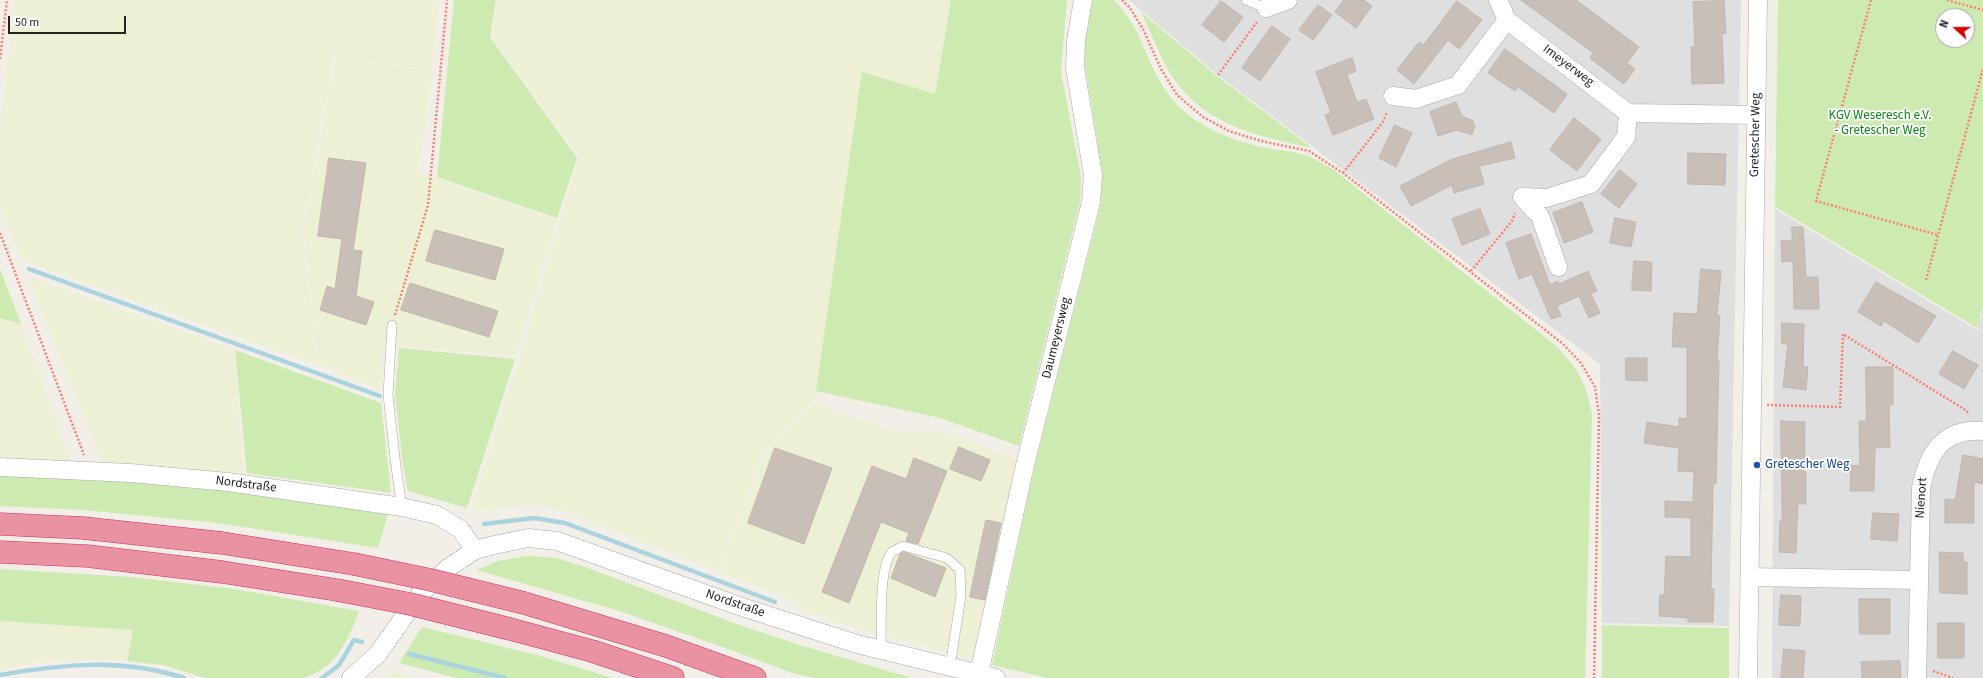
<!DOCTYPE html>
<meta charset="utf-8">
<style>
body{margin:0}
#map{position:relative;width:1983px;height:678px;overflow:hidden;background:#f2efe9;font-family:"Source Sans 3",sans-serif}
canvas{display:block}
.north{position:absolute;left:1935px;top:8px;width:40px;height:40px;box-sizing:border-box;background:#fff;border:1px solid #a7a7a7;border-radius:50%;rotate:291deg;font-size:11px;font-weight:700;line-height:16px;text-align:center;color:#222}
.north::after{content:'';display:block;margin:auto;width:14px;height:18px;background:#d40000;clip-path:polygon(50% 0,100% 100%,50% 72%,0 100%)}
.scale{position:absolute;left:8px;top:16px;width:118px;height:18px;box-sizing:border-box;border:2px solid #222;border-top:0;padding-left:5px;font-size:12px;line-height:14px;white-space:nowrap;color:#222;-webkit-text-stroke:3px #fff;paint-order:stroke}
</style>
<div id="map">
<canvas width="1983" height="678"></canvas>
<div class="north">N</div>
<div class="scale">50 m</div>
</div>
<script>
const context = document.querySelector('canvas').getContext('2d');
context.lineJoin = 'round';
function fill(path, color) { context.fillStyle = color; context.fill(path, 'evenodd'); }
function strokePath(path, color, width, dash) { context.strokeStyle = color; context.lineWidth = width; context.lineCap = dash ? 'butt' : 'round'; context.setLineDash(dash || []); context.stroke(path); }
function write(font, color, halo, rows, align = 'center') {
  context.font = font + ' "Source Sans 3",sans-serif'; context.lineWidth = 3.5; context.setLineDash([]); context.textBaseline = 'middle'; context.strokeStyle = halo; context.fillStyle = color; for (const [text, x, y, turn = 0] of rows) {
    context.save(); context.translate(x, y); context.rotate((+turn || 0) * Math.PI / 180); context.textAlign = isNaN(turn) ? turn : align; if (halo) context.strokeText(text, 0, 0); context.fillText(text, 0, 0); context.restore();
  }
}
const residential = new Path2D(`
 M1129,0H1741L1729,626L1602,623L1600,364L1218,75Z
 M1775,209L1977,330L1983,310V678H1772Z`);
const farmland = new Path2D(`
 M16,0H439L432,70L334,57L303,227L316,364L23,261L0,208V125Z
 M497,0H951L935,94L862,73L815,403L765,449L719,571L565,511L534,504L481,511L471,509L520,356L579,157L492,37Z
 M335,58L432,71L418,172L557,220L516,356L384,345L382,389L317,364L304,227Z
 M28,277L234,349L243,474L103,463Z
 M0,318L21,324L71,462L0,459Z
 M815,404L900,433L944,432L1017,460L975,660L862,630L803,611L790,598L720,572L767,450Z
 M0,621L134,630L127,661L82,659L43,661L0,669Z
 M393,672L417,678H386Z`);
const grass = new Path2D(`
 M454,0H496L490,37L577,158L557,218L437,177Z
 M951,0H1067L1061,71L1081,177L1080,202L1019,446L940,418L816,391L862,72L935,94Z
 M1092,0H1114C1143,28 1147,69 1172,99C1193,125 1230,140 1262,147C1276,150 1293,151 1307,156C1316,159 1325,165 1334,170L1555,345C1579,370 1585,380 1592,414L1585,678H1048L992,665L1034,469L1101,204L1102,170L1085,65V39Z
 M1778,0H1983V306L1977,328L1775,207ZM1943,16H1967V40H1943Z
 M1141,12L1217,76L1312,148C1253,135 1199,124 1167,68C1157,50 1150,30 1141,12Z
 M0,269L21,324L0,318Z
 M399,348L515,359L467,508L408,491L403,465L395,395Z
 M235,350L381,403L391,493L247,473Z
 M0,473L125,480L226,490L388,514L378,548L218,523L83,510L0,506Z
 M528,556L556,558L585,567L742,626L803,646L912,678H814L792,673L728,649L619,611L476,570L498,561Z
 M0,569L131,577L234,589L359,611C347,642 338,666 304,678H205L163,665L127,661L133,630L0,621Z
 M1602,625L1729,628V678H1602Z
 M422,627L537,655L613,678H456L399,663Z`);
const stream = new Path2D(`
 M29,269L380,396
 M484,524L534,518L565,523L775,602
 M409,654L505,678
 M0,675C63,664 122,658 184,678
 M322,678L339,665L354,640L362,642`);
const building = new Path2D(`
 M1344,0H1364L1372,6L1356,28L1335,12Z
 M1521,0H1576L1639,47L1627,63L1635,69L1624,84L1590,58L1593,53Z
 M1221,1L1243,17L1224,42L1202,25Z
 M1457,1L1482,20L1459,49L1448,40L1414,84L1397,70L1419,42L1423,45Z
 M1724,1L1726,33L1722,34L1724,83L1692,84L1691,47H1695L1693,2Z
 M1318,5L1332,15L1313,40L1299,30Z
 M1272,26L1290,39L1260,81L1242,68Z
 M1505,49L1567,94L1554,113L1518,87L1515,91L1488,73Z
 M1352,58L1356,71L1347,75L1357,102L1366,99L1374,119L1333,135L1325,115L1331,113L1316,72Z
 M1456,102L1462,116L1473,121L1475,126L1472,135L1457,130L1438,136L1430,112Z
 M1574,118L1601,139L1577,171L1550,150Z
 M1395,125L1412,133L1396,167L1379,158Z
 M1511,142L1515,158L1479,166L1484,184L1454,193L1452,185L1411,206L1400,186L1450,160Z
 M1688,153L1726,154L1725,185L1688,184Z
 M329,158L366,163L353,250L362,251L356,296L374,302L366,325L320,310L327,286L335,289L342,239L318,236Z
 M1620,170L1637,184L1619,208L1601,194Z
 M1582,202L1593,232L1564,243L1553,213Z
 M1480,209L1490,234L1462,245L1452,219Z
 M1615,218L1636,222L1631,247L1610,243Z
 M1792,227H1803L1806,277H1818L1819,309H1794L1793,261L1782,262L1781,241L1792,240Z
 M435,230L504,249L495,280L426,261Z
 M1531,234L1550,285L1558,281L1559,284L1588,271L1597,291L1591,294L1600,313L1589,318L1579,296L1557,306L1561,316L1551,319L1532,274L1519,279L1506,243Z
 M1634,261L1652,262L1651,291L1632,290Z
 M1701,269L1721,271L1717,315L1720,316L1717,360H1719L1716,484H1713L1711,589H1714L1713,622H1688V618L1659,616L1660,595H1664L1666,556L1691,557V518L1665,517V501L1693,502L1694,472L1678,471L1679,448L1644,443L1647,422L1679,427V418L1687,419V347H1672L1674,313L1697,314Z
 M1876,282L1936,316L1918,343L1884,321L1881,326L1858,312Z
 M410,283L498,311L489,337L401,310Z
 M1782,323L1804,324L1803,366L1808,367L1806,390L1783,387L1788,344H1782Z
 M1953,351L1978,365L1964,389L1939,374Z
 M1626,358H1647V381L1626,380Z
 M1866,367H1893V405H1889L1890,447L1875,448L1874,491H1850L1851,465L1860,466L1859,421H1866Z
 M1781,421L1805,422L1804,472H1806V504H1798L1796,553L1779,552L1780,521H1782Z
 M959,447L990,460L981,481L950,469Z
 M775,448L832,468L804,544L748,523Z
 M1963,455L1983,459V484L1974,482V523H1945V499L1955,500Z
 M914,458L947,471L918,544L906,541L909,533L881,522L849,603L822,592L872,466L906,479Z
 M1873,513L1899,514L1897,541L1871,539Z
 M986,520L1001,523L985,600L970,597Z
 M904,552L946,568L935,597L891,578L900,554Z
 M1940,552L1963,553V562H1967V594L1940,593Z
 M1781,595L1801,596L1800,626L1779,625Z
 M1859,599H1890V634H1860Z
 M1938,623H1964V658H1938Z
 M1784,649L1805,651L1803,678H1781Z
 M1900,661L1901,678H1862L1861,662Z`);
const path = new Path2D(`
 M1122,0L1130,8L1143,29L1161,69L1177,95L1203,117L1229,131L1261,141L1309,151L1343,173L1562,343L1581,363L1595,387L1599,415L1594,678
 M1871,0L1816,201L1938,235
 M1947,0L1983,10
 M0,59L7,0
 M1218,75L1257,22
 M1343,173L1383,122L1387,112
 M0,233L84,455
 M1471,271L1512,221L1515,213
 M1926,280L1983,69
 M395,315L428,205L447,0
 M1767,405L1840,407L1843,334L1967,411L1968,415
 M1933,671L1953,678`);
const lane = new Path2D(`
 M1246,0L1266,8
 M392,325L388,395L396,467L402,507
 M881,650C882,628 878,568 892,552C895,550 899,548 903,546L947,558L960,570L961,596L950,667`);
const street = new Path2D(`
 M1498,0L1507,20L1628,113L1756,115
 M1266,8L1288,0
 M1393,96L1416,99L1458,85L1507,20
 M1522,197L1547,198L1591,184L1626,137L1628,113
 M1522,197L1540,216L1558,267
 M0,467L130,473L228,482L402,507L437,515L460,529L475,550
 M1750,577L1919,580
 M979,674L1025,465L1091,202L1093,175L1075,68L1076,41L1083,0
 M351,678L378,654L420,594L448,568L475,550L494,545L528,538L557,541L742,607L857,644L996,678
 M1748,678L1758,0
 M1917,678L1921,488C1928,453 1943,428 1983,431`);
const highway = new Path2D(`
 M0,524L83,528L222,543L354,564
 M0,552L87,556L222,572L337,590
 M524,603L666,646L755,678
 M510,629L592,651L673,678`);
const highwayBridge = new Path2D(`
 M354,564L431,580L524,603
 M337,590L410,604L510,629`);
const markers = [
 [1757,465,4,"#1a4fb4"]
];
const streetNames = [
 ["Imeyerweg",1568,66,37],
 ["Gretescher Weg",1756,135,-89],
 ["Daumeyersweg",1057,338,-76],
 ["Nordstraße",246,485,7],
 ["Nienort",1922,498,-86],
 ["Nordstraße",735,604,19]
];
const parkNames = [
 ["KGV Weseresch e.V.",1880,116],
 ["- Gretescher Weg",1880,131]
];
const transitNames = [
 ["Gretescher Weg",1765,465]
];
fill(residential, '#e0dfdf');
fill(farmland, '#eef0d5');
fill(grass, '#cdebb0');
strokePath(stream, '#aad3df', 4.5);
fill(building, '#c7bfb8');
strokePath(building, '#c4b6ab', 1);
strokePath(lane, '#a9a9a9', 10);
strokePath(street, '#a9a9a9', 19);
strokePath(highway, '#dc2a67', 23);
strokePath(path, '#fa8072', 2.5, [2, 2]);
strokePath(lane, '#fff', 9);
strokePath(street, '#fff', 18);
strokePath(highway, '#e892a2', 22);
strokePath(highwayBridge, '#dc2a67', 23, []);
strokePath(highwayBridge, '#e892a2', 22);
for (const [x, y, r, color] of markers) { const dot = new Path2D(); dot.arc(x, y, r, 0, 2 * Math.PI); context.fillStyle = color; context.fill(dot); strokePath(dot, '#fff', 1.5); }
write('13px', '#222', '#fff', streetNames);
write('13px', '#0c8416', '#fff', parkNames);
write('13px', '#164399', '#fff', transitNames, 'left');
</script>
